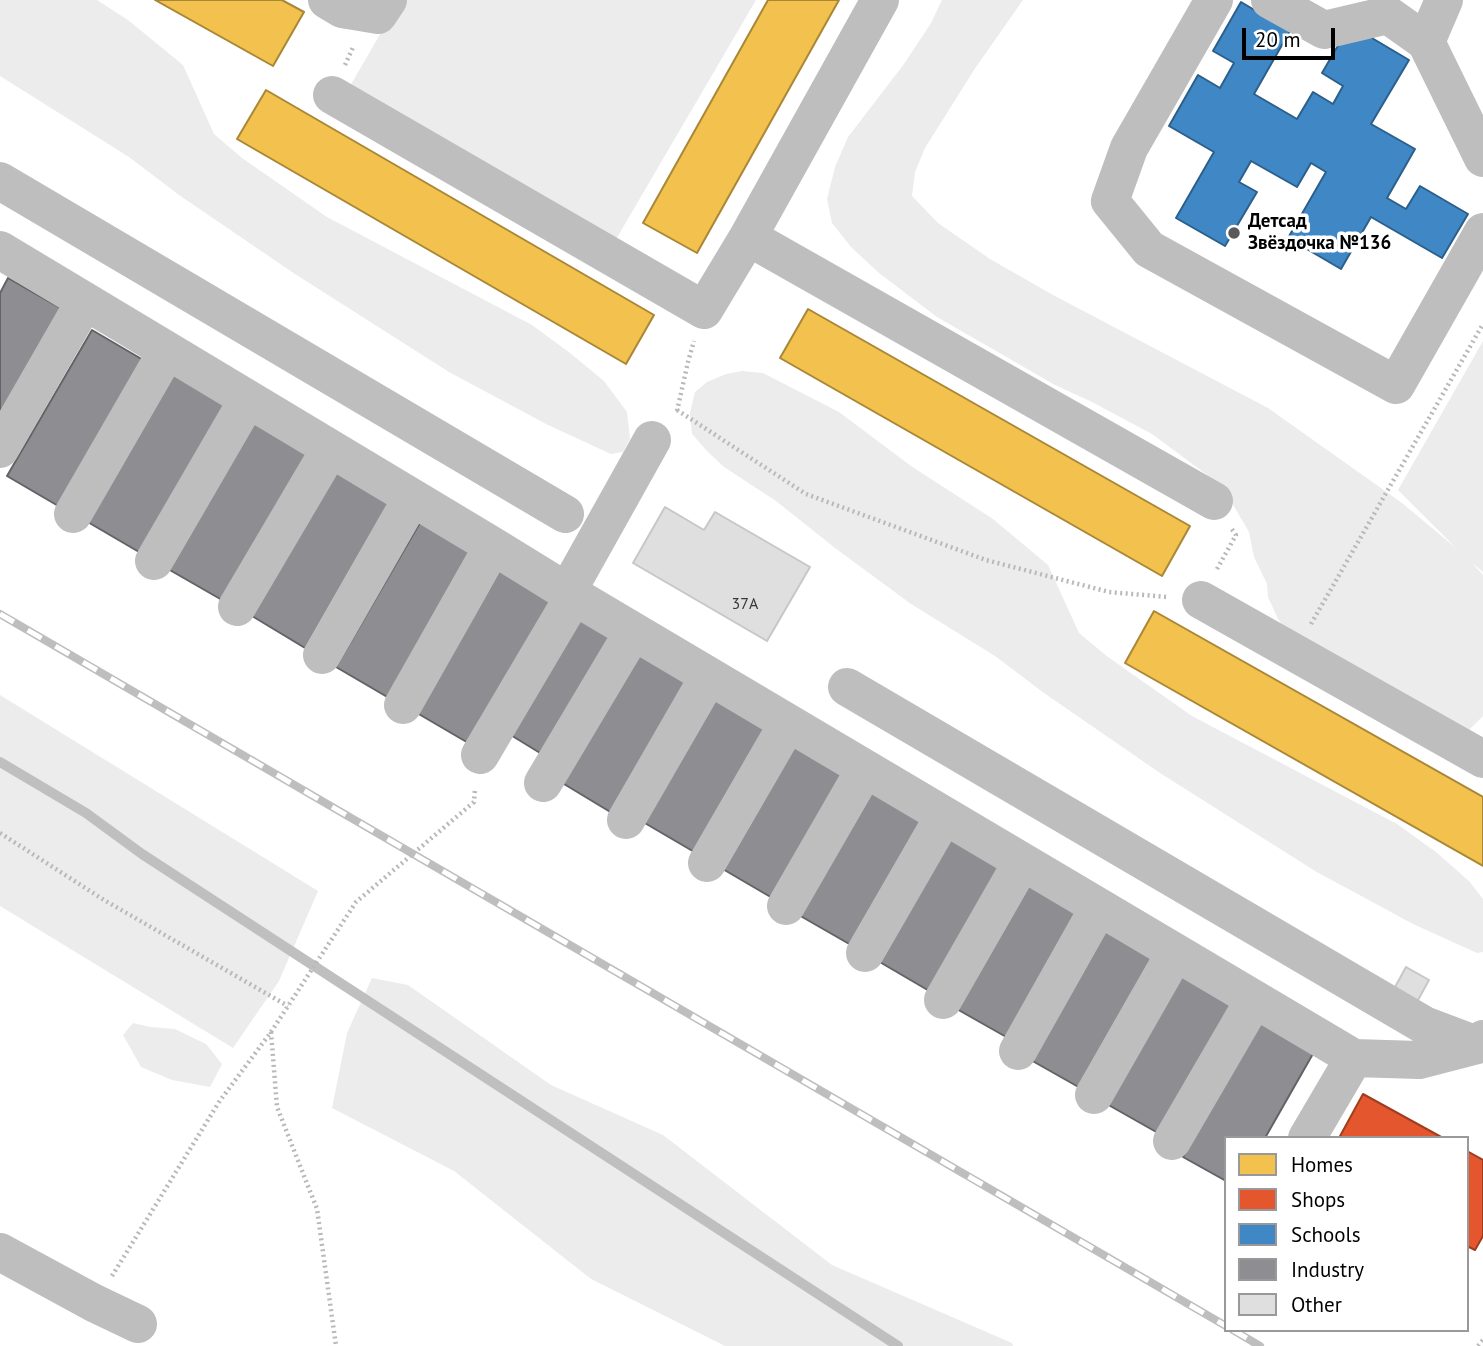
<!DOCTYPE html>
<meta charset="utf-8">
<style>
body{margin:0}
#map{position:relative;width:1483px;height:1346px;overflow:hidden;background:#fff;font-family:"PT Sans",sans-serif}
canvas{display:block}
.legend{position:absolute;left:1224px;top:1136px;width:245px;height:196px;box-sizing:border-box;background:#fff;border:2px solid #999;margin:0;padding:9px 12px;list-style:none;font-size:21px;color:#000}
.legend li{display:flex;align-items:center;gap:14px;height:35px}
.legend b{width:35px;border:2px solid #999}
.scale{position:absolute;left:1242px;top:28px;width:93px;height:32px;box-sizing:border-box;border:4px solid #000;border-top:0;padding-left:9px;font-size:21px;line-height:24px;white-space:nowrap;color:#000;-webkit-text-stroke:5px #fff;paint-order:stroke}
</style>
<div id="map">
<canvas width="1483" height="1346"></canvas>
<ul class="legend">
<li><b style="height:19px;background:#f2c14e"></b>Homes</li>
<li><b style="height:19px;background:#e4572e"></b>Shops</li>
<li><b style="height:19px;background:#3f88c5"></b>Schools</li>
<li><b style="height:19px;background:#8d8d92"></b>Industry</li>
<li><b style="height:19px;background:#dfdfdf"></b>Other</li>
</ul>
<div class="scale">20 m</div>
</div>
<script>
const context = document.querySelector('canvas').getContext('2d');
context.lineJoin = 'round';
function fill(path, color) { context.fillStyle = color; context.fill(path, 'evenodd'); }
function strokePath(path, color, width, dash) { context.strokeStyle = color; context.lineWidth = width; context.lineCap = dash ? 'butt' : 'round'; context.setLineDash(dash || []); context.stroke(path); }
function write(font, color, halo, rows, align = 'center') {
  context.font = font + ' "PT Sans",sans-serif'; context.lineWidth = 7; context.setLineDash([]); context.textBaseline = 'middle'; context.strokeStyle = halo; context.fillStyle = color; for (const [text, x, y, turn = 0] of rows) {
    context.save(); context.translate(x, y); context.rotate((+turn || 0) * Math.PI / 180); context.textAlign = isNaN(turn) ? turn : align; if (halo) context.strokeText(text, 0, 0); context.fillText(text, 0, 0); context.restore();
  }
}
const green = new Path2D(`
 M0,0H97L128,20L183,65L214,134L242,158L327,217L532,325L570,353L604,381L627,412L630,439L623,452L611,454L548,425L449,372L295,274L179,195L129,157L0,76Z
 M400,0H756L615,241L350,86Z
 M942,0H1023L976,67L925,148L915,172L912,196L938,223L990,259L1053,295L1268,408L1402,503L1456,548L1398,490L1483,341V572L1472,563L1483,575V716L1467,732L1285,628L1278,619L1268,597L1267,584L1254,557L1249,532L1222,486L1152,434L1092,402L1055,385L937,317L879,273L851,247L832,223L827,199L835,167L848,137L904,64L931,23Z
 M742,371L763,373L839,412L911,466L993,519L1048,565L1079,633L1108,657L1192,716L1397,824L1436,852L1469,881L1483,899V952L1477,953L1413,924L1315,871L1160,773L1044,693L995,656L911,604L835,548L776,501L724,467L707,451L692,434L690,413L695,392L707,382L726,374Z
 M0,695L318,891L279,981L233,1048L0,906Z
 M372,978L408,985L551,1085L663,1135L832,1265L1012,1343L1013,1346H725L591,1279L454,1171L332,1108L347,1033Z
 M133,1023L150,1027L175,1029L206,1044L222,1064L210,1087L172,1080L141,1067L123,1035Z`);
const homes = new Path2D(`
 M155,0H282L304,12L273,66Z
 M768,0H839L697,253L643,223Z
 M266,90L654,315L626,364L237,139Z
 M808,309L1190,526L1162,576L780,358Z
 M1154,611L1483,797V866L1125,663Z`);
const shops = new Path2D(`
 M1363,1094L1443,1138H1339Z
 M1467,1151L1483,1160V1236L1475,1250L1467,1246Z`);
const schools = new Path2D(`
 M1241,2L1290,31L1254,94L1297,119L1313,92L1333,104L1343,86L1322,73L1350,25L1409,60L1371,124L1415,149L1387,198L1406,209L1420,186L1468,214L1442,258L1371,217L1341,269L1288,238L1326,172L1311,163L1297,187L1251,161L1239,182L1257,192L1225,246L1176,218L1214,152L1169,126L1198,75L1220,88L1234,63L1213,51Z`);
const industry = new Path2D(`
 M8,278L62,309L0,415V293Z
 M92,330L145,361L60,507L7,476Z
 M172,374L224,405L139,552L86,521Z
 M254,422L307,453L222,600L168,569Z
 M337,470L390,501L305,648L252,616Z
 M421,521L474,551L389,698L336,667Z
 M502,567L555,598L470,744L417,713Z
 M579,617L616,639L545,756L509,734Z
 M638,649L690,680L612,813L559,781Z
 M714,699L768,730L696,853L643,822Z
 M793,745L846,776L774,899L721,868Z
 M869,791L922,822L851,945L797,914Z
 M950,839L1003,869L931,992L878,961Z
 M1027,885L1080,916L1008,1038L955,1008Z
 M1102,929L1156,959L1082,1089L1029,1059Z
 M1180,974L1233,1004L1158,1133L1105,1103Z
 M1261,1021L1314,1052L1265,1138H1226V1181L1183,1157Z`);
const stream = new Path2D(`
 M0,762L86,813L142,854L898,1346`);
const building = new Path2D(`
 M665,507L704,530L715,512L810,567L767,641L633,563Z
 M1406,967L1429,980L1412,1011L1389,998Z`);
const path = new Path2D(`
 M345,65L354,45
 M677,410L806,494L986,560L1109,592L1167,597
 M677,411L688,362L694,341
 M1217,569L1236,535L1231,528
 M1311,624L1483,324
 M0,833L104,900L288,1006
 M271,1032L277,1107L317,1209L336,1346
 M112,1276L219,1102L271,1032L356,902L474,802L475,789
 M1478,1346L1483,1340`);
const minor = new Path2D(`
 M327,0L342,9L378,15L388,0
 M1214,0L1129,148L1110,201L1149,249L1396,385L1483,232
 M1270,0L1324,30L1388,15L1426,42L1483,158
 M1426,42L1444,0
 M332,95L704,310L748,237L880,0
 M0,181L565,514
 M748,237L1214,501
 M0,250L493,546L574,596L1354,1058L1419,1060L1477,1045L1483,1039
 M0,449L85,301
 M73,514L167,351
 M154,561L248,399
 M567,592L652,440
 M1201,600L1483,759
 M237,607L330,449
 M322,655L412,498
 M847,687L1424,1025L1477,1045
 M403,705L493,546
 M480,755L574,596
 M543,783L633,632
 M626,820L709,676
 M707,863L788,723
 M786,906L865,769
 M865,953L944,816
 M943,1000L1022,862
 M1018,1051L1099,907
 M1094,1095L1175,953
 M1307,1138L1354,1058
 M1172,1141L1254,1000
 M0,1252L94,1303L138,1324`);
const rail = new Path2D(`
 M0,614L1226,1326
 M1233,1330L1260,1346`);
const markers = [
 [1234,233,7,"#595959"]
];
const numberNames = [
 ["37А",745,604]
];
const poiNames = [
 ["Детсад",1248,222],
 ["Звёздочка №136",1248,244]
];
fill(green, '#ececec');
fill(homes, '#f2c14e');
strokePath(homes, '#a98737', 2);
fill(shops, '#e4572e');
strokePath(shops, '#a03d20', 2);
fill(schools, '#3f88c5');
strokePath(schools, '#2c5f8a', 2);
fill(industry, '#8d8d92');
strokePath(industry, '#636366', 2);
strokePath(stream, '#bfbfbf', 10);
fill(building, '#dfdfdf');
strokePath(building, '#c7c7c7', 2);
strokePath(path, '#b9b9b9', 4.5, [2, 3.5]);
strokePath(minor, '#bebebe', 38);
strokePath(rail, '#bebebe', 8);
strokePath(rail, '#fff', 5, [16]);
for (const [x, y, r, color] of markers) { const dot = new Path2D(); dot.arc(x, y, r, 0, 2 * Math.PI); context.fillStyle = color; context.fill(dot); strokePath(dot, '#fff', 2.5); }
write('16px', '#383838', null, numberNames);
write('bold 19px', '#000', '#fff', poiNames, 'left');
</script>
